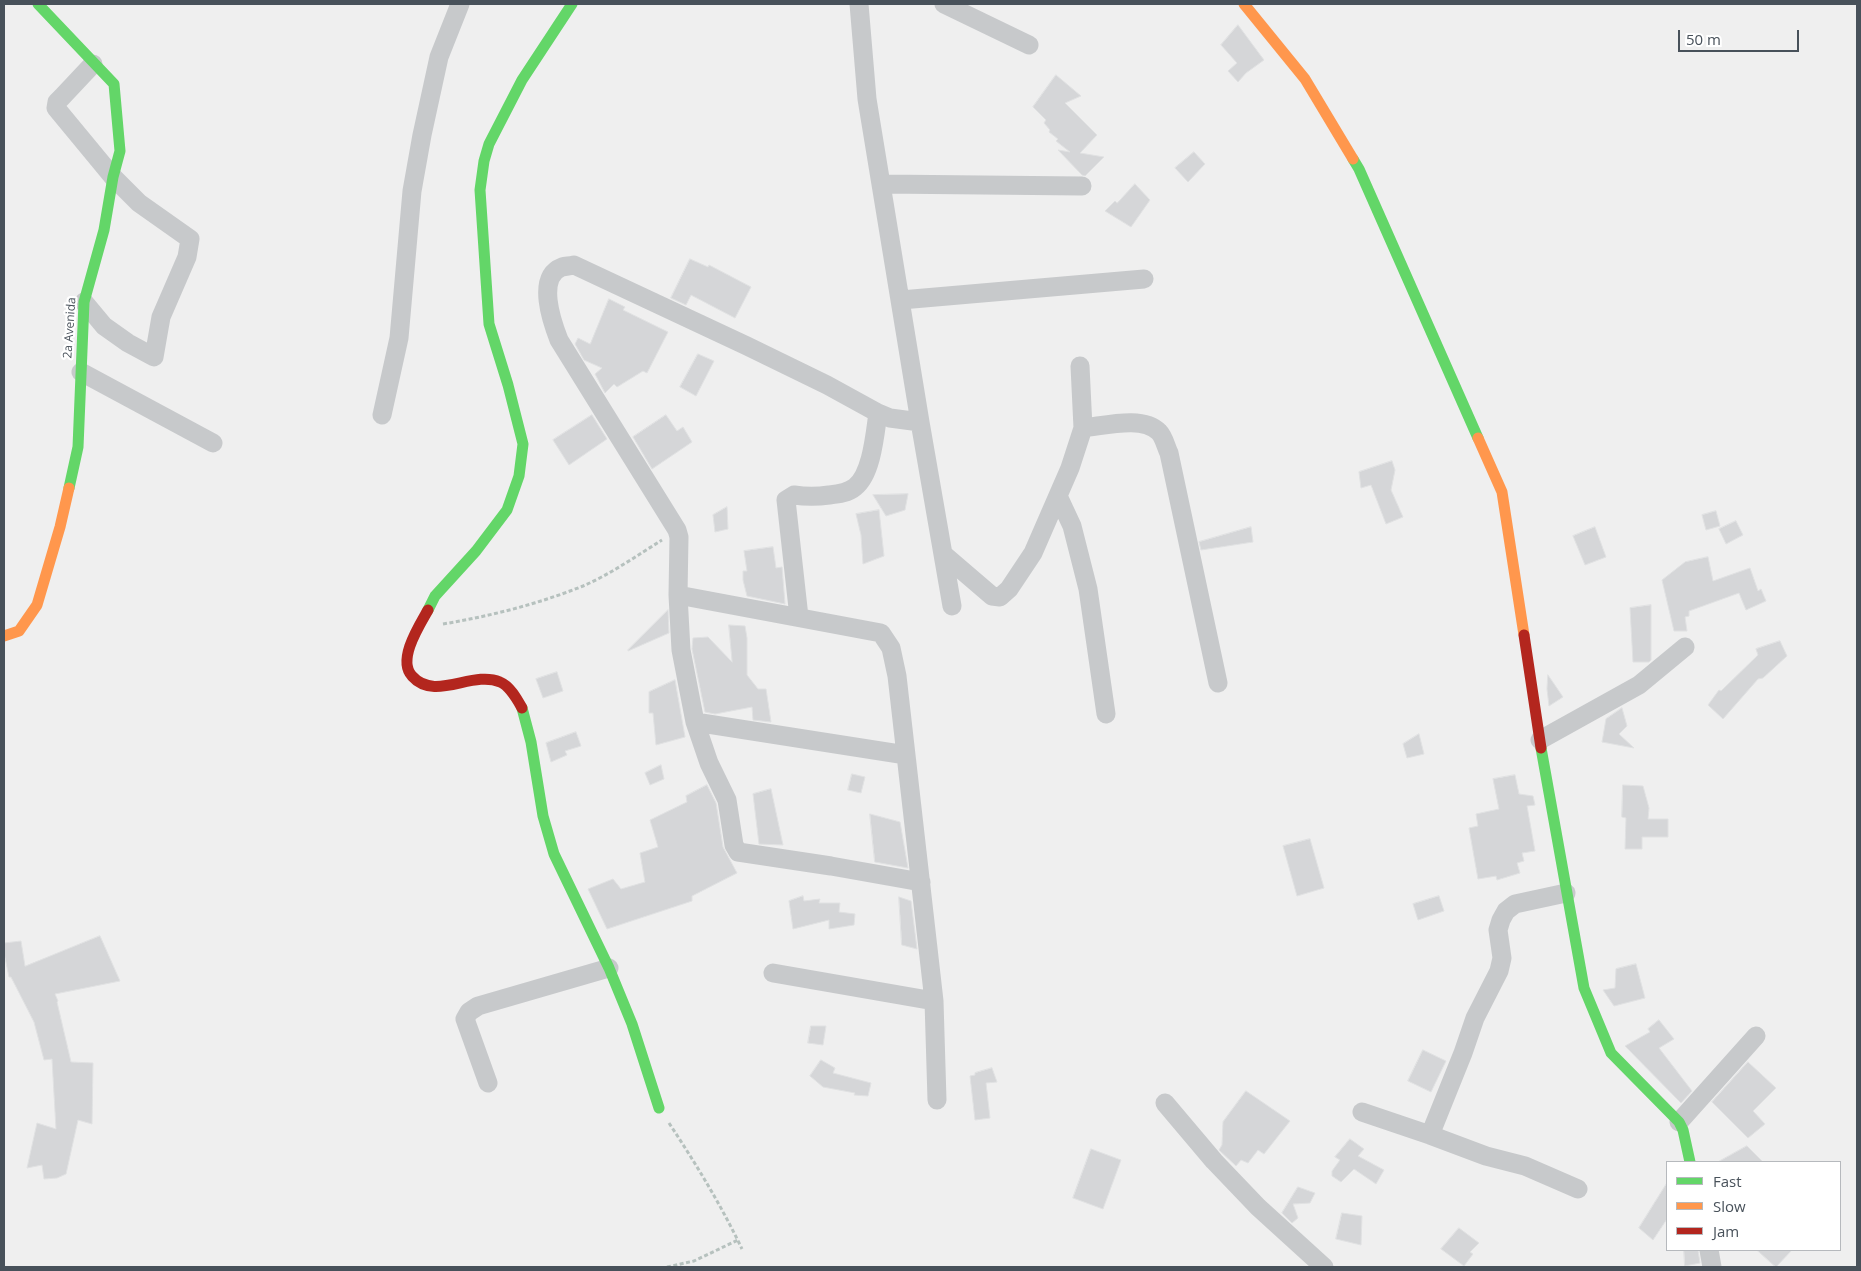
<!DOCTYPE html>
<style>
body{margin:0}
#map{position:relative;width:1861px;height:1271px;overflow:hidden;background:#efefef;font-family:"Open Sans",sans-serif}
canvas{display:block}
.frame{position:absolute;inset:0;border:5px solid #48515a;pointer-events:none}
.legend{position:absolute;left:1666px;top:1161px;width:175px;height:90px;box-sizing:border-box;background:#fff;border:1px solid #b6b9bd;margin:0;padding:6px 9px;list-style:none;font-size:15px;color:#48515a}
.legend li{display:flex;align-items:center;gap:10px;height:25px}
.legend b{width:25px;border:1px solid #b6b9bd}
.scale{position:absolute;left:1678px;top:30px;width:121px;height:22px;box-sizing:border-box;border:2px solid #48515a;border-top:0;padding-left:6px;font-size:15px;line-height:18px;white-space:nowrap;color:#48515a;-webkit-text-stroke:4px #fff;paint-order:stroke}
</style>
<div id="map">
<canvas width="1861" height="1271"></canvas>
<div class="frame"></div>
<ul class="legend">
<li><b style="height:6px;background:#63d668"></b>Fast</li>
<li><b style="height:6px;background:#ff974d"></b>Slow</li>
<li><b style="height:6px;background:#b3261e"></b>Jam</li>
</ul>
<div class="scale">50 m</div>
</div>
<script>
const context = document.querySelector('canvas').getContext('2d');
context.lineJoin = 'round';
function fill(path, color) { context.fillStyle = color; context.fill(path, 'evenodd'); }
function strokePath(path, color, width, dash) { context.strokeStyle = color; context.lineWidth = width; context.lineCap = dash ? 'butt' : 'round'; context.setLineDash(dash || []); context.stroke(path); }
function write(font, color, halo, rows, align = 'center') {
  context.font = font + ' "Open Sans",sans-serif'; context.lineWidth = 4.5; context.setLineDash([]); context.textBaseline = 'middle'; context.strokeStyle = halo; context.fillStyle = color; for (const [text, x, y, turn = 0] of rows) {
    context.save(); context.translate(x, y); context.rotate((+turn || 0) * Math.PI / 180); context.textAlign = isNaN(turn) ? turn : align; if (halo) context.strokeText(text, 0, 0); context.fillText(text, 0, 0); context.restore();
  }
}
const building = new Path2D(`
 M1238,25L1264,60L1246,73L1238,82L1228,71L1237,63L1221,45Z
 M1056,75L1081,96L1065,103L1097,135L1080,153L1104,157L1085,176L1082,175L1058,150L1070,152L1056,141L1058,139L1049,132L1050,130L1044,123L1046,120L1033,107Z
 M1194,152L1205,164L1188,182L1175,168Z
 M1135,184L1150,200L1131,227L1105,211L1115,201L1117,203Z
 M690,259L708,267L709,265L751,287L735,318L691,295L686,305L671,298Z
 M609,299L625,307L623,310L668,332L647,373L643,371L617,387L614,384L605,393L595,374L602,368L584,360L575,344L578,338L590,344Z
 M698,354L714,361L696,396L680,387Z
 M592,415L607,439L569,465L553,440Z
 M666,415L677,431L683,427L692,442L652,469L633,437Z
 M1392,461L1395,470L1391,490L1403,517L1386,524L1371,485L1361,488L1359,472Z
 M908,494L905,510L886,516L873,495Z
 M727,507L728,529L715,532L713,515Z
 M879,510L884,556L863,564L861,535L856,514Z
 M1716,511L1720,526L1706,530L1702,515Z
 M1736,521L1743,535L1726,544L1719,529Z
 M1251,527L1253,542L1201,550L1199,542Z
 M1595,527L1606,557L1585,565L1573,536Z
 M773,547L776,568L782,567L785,604L747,596L743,580V571H747L744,551Z
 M1708,557L1713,581L1750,568L1758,591L1761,589L1766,601L1746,610L1739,593L1689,611V616L1685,617L1687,631H1674L1662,580L1685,562Z
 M1651,605V660L1649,662H1633L1630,608Z
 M668,610L669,633L628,651V650Z
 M729,625L745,626L747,638V675L758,689H766L771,722L753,720L752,707L715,714L705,712L692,649L693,638L708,637L732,662Z
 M1780,641L1787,656L1763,678L1758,679L1723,719L1708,705L1719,690L1721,691L1758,655L1756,649Z
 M557,672L563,691L543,698L536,679Z
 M1548,675L1563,697L1549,706L1547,689Z
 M675,680L685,737L656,745L653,713H649V692Z
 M1622,708L1627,726L1619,734L1634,748L1602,742L1606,719Z
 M576,732L581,746L565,751L567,755L551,762L546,743Z
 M1419,734L1424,754L1407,758L1403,744Z
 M661,765L664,779L650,785L645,773Z
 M852,774L865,777L861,793L848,790Z
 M1515,775L1519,794L1533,796L1535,805L1527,806L1535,851L1522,853L1524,861L1517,863L1520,873L1497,880L1496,876L1478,879L1469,828L1478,826L1476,814L1499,809L1493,779Z
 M707,785L716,803L723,847L737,873L692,896V901L607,929L588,889L613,879L621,889L645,882L640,853L658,847L650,820L687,802L686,796Z
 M1623,785L1643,786L1649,808L1648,819H1668V837H1642V849H1625L1626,818L1622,817Z
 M771,789L783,845L759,844L753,794Z
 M870,814L900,822L908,868L875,862Z
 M1310,839L1324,888L1297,896L1283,846Z
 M803,896L804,901L820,899L819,903H840L839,912L855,914L854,925L829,929V920L793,929L789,901Z
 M1439,896L1444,911L1418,920L1413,904Z
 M899,897L911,901L917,949L902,945Z
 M100,936L120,981L55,994L58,1001L57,1002L71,1062L93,1063L92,1124L78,1120L66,1174L57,1178L44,1179L42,1165L27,1168L37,1123L56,1129L52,1059L44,1060L34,1022L11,977H9L4,953V943L21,941L25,966Z
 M1636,964L1645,998L1614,1006L1603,990L1615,988L1616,969Z
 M1659,1020L1674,1039L1659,1048L1692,1091L1681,1103L1625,1046L1650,1032L1648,1029Z
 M811,1026H826L823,1045L808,1043Z
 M1423,1050L1446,1061L1431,1092L1408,1081Z
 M821,1060L835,1068L833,1073L871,1083L868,1096L854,1095L855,1093L823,1087L810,1076Z
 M1748,1062L1776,1088L1753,1111L1765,1124L1748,1138L1712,1102Z
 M992,1068L997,1082L986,1083L990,1118L975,1120L970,1076L975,1075V1073Z
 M1246,1091L1290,1121L1264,1154L1258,1150L1248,1163L1241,1160L1236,1166L1219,1150L1222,1145L1223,1122Z
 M1350,1139L1364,1149L1358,1156L1384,1170L1376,1184L1354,1169L1341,1182L1332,1176V1171L1340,1160L1335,1157Z
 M1747,1146L1763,1162H1718Z
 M1091,1149L1121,1160L1103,1209L1073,1198Z
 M1667,1183V1219L1653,1240L1639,1228Z
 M1298,1187L1315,1193L1310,1203L1293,1204L1298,1218L1292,1223L1282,1213Z
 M1342,1213L1362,1216L1361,1245L1336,1239Z
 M1459,1228L1479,1243L1470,1252L1473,1254L1464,1266L1441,1249Z
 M1684,1250H1698L1700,1263L1685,1266Z
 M1757,1250H1792L1776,1267Z`);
const path = new Path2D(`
 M443,624C491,616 538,604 583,586C609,575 638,555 662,540
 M669,1123C696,1164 721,1205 742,1249
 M667,1267L694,1261L738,1240`);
const street = new Path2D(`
 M859,4L867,99L920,422L952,606
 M944,4L1029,45
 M882,184L1082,186
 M901,300L1144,279
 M84,302L104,326L128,343L154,357L161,317L187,257L190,239L139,203L113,177L56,108L57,102L62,97L93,64
 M81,372L213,443
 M382,415L399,338L412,191L422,135L439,57L460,4
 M920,422L890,418L878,413L827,385L747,346L574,265C570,266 566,266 562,267C536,277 552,322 559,340L677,530L679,537L678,595L681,650L695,722L709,763L727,800L734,845L738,852L831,866L921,882
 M1083,428C1104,426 1143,415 1159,432C1164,437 1166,447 1169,453L1218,683
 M1058,496L1072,526L1088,589L1106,714
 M943,554L992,596L1000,597L1009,589L1033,553L1070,468L1083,428L1080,366
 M678,595L881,633L891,648L897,676L934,1001L937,1100
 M799,617L786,500L794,495C807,497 816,497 829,495C838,494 848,493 855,487C872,474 875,433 878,413
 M695,722L906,755
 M1540,740L1639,685L1685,647
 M773,973L934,1001
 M488,1083L465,1019L469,1012L478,1006L609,968
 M1165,1103L1214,1161L1258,1207L1324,1267
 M1362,1112L1430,1135L1463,1053L1475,1018L1499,971L1502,958L1498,930L1501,920L1506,911L1515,904L1566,893
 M1679,1122L1756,1036
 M1430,1135L1486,1156L1525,1166L1578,1189
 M1709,1250L1712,1267`);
const fast = new Path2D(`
 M38,4L114,84L120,151L113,177L104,230L84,302L78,447L69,488
 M1353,159L1359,169L1478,438
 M428,610L435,596L476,551L507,510L519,476L523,444L508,385L489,324L480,190L484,161L489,144L522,80L572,4
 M522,708L531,742L543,816L554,854L609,968L632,1024L659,1108
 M1541,748L1584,988L1611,1053L1679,1122L1683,1130L1690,1162`);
const slow = new Path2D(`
 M1244,4L1305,79L1353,159
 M1478,438L1502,492L1524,635
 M4,636L19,631L37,605L60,527L69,488`);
const jam = new Path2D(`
 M428,610C419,626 397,660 412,676C435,702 472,670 500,682C510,686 517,699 522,708
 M1524,635L1541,748`);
const streetNames = [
 ["2a Avenida",70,328,-86]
];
fill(building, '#d5d6d8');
strokePath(building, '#e0e1e2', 1);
strokePath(path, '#b6c1be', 3, [4, 2.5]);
strokePath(street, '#c7c9cb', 19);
strokePath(fast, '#63d668', 11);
strokePath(slow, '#ff974d', 11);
strokePath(jam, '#b3261e', 11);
write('12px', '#48515a', '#fff', streetNames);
</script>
